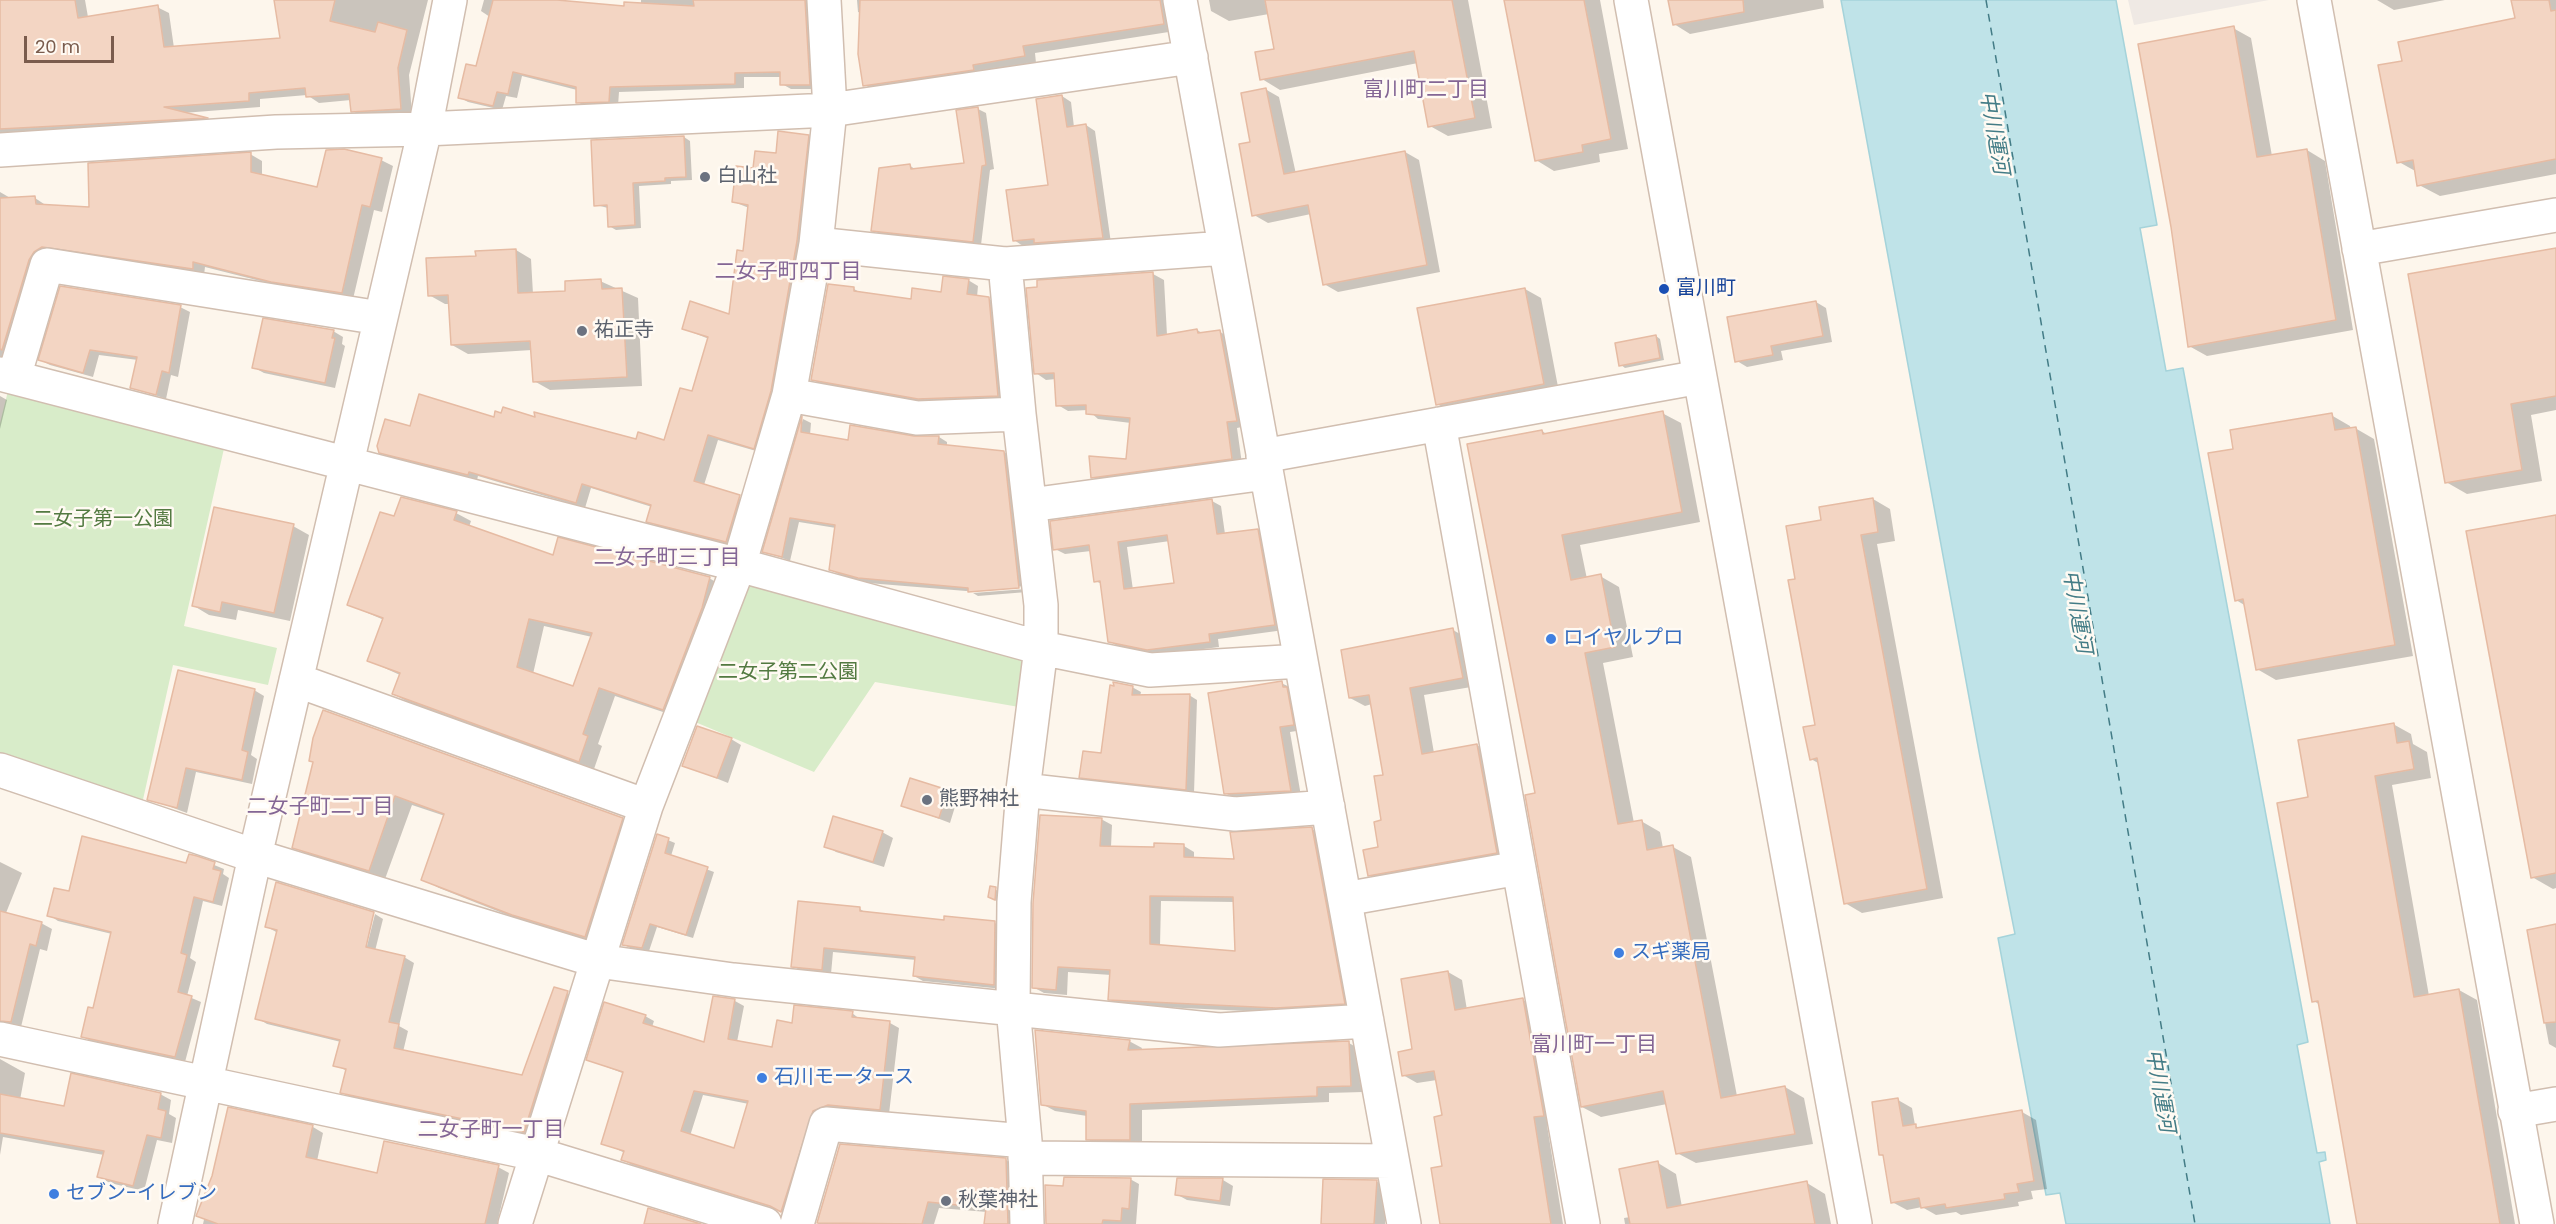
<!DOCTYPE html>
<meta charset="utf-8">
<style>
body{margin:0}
#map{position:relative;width:2556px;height:1224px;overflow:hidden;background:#fdf6ec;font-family:Poppins,sans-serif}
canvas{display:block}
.scale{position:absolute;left:24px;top:36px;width:90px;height:27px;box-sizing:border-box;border:3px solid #7a5c4d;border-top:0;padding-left:8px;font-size:18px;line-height:21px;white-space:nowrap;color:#7a5c4d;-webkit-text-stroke:4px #fffaf3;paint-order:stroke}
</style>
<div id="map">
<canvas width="2556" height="1224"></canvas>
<div class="scale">20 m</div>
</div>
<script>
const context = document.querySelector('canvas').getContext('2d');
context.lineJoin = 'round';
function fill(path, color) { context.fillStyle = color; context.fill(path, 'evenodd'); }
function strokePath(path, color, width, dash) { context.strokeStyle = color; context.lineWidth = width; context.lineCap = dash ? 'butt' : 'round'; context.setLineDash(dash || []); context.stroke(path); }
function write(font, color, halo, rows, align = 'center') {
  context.font = font + ' Poppins,"Noto Sans JP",sans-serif'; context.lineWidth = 5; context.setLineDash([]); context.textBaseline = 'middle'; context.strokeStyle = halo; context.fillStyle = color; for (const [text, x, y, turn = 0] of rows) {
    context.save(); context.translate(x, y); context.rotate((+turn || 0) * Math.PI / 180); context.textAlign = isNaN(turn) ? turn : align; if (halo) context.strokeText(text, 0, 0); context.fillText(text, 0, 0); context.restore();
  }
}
const industrial = new Path2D(`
 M2128,0H2269L2134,25Z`);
const green = new Path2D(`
 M9,387L225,444L184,626L277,648L268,685L173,665L142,804L0,758V423Z
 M750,581L1019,655L1027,667L1019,707L875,682L814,772L688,719Z`);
const water = new Path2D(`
 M1841,0H2116L2157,225L2140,228L2166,371L2183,368L2308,1042L2297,1045L2317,1153L2325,1152L2326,1160L2319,1162L2330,1224H2066L2060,1193L2046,1195L1998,938L2015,934L1980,757Z`);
const shadow = new Path2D(`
 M0,0H85L88,17L157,7L169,13L174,48L282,39L276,0H428L409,75L412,115L364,117L352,111L351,100L319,103L307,95L260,99V107L183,113L215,124L0,135Z
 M484,0H530L625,8L641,5V0H816L818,89H791L782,84V77H744V88L619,92L618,106L587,108L578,102L577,90L522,76L517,98L506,96L502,110L468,102L459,97L478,68L490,17L481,11Z
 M857,0H1170L1175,31L1035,53L1036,63L877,92L865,85L861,13L858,12Z
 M1209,0H1468L1492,128L1448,136L1430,126L1418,63L1280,90L1262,79L1276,50L1269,14L1229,21L1211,11Z
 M1506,0H1600L1628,149L1599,154L1600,162L1554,171L1536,160Z
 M1670,0H1823L1824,8L1690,34L1674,24Z
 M2377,0H2445L2394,10Z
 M2513,0H2556V174L2440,196L2419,185L2417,172L2399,162L2404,62L2517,20Z
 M2233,28L2251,38L2272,156L2307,150L2325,161L2353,330L2207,356L2189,346L2172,227Z
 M1265,89L1279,97L1296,174L1405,152L1419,160L1440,272L1338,292L1324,284L1311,214L1268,223L1254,215L1252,143Z
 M1062,96L1071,102L1074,127L1086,125L1095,131L1111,243L1044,247L1038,244L1023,246L1014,240L1049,186Z
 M978,109L986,113L994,169L990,170L981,245L881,235L873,230L910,166L917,170L965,164Z
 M808,136L818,142L763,453L718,440L704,485L749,502L736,547L657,526L648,521L652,507L591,488L585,508L478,476L477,480L390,457L380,452L411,428L495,419H536L637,440L665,442L693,393L709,339L684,329L731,316L744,252L749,208L734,202L754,170Z
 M684,137L690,141L692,180L671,181V184L639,186L641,228L616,230L609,226L608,208L596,205Z
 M250,154L262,161V176L318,189L381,160L393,166L382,212L374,210L353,299L284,287L205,267L204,275L62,252L0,366V192L12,199L35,198L47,206L91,208Z
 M516,250L531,259L533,294L567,292L600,281L638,298L642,386L550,390L534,381L532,350L468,354L452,345L450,304H445L429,295L477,257Z
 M2556,250V410L2531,415L2542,481L2467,494L2446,482Z
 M1153,274L1164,280L1167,335L1197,330L1204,334L1220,332L1231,338L1247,426L1237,428L1242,464L1103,483L1092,477L1128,460L1131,423L1098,419L1088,410L1068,411L1058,405L1056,379L1046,380L1036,373Z
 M968,280L978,286L977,297L989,299L999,304L1008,401L929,404L822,385L812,379L854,289L863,294L912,301L943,293Z
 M1525,289L1541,298L1559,392L1453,413L1437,404Z
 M1816,302L1826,308L1832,342L1781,351L1783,360L1747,367L1737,361Z
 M180,307L190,312L178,377L171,375L166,399L132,387L138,360L99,355L93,377L50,365L40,360Z
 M333,331L343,337L342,344L345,346L335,388L264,373L253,367Z
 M1656,336L1660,339L1664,360L1625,368L1621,365Z
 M0,396L7,400L0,429Z
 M1662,413L1681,423L1700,522L1580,545L1587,579L1600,576L1619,587L1633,657L1603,663L1634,823L1641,821L1660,832L1663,848L1673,847L1691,857L1737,1096L1785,1087L1804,1098L1813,1144L1696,1163L1677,1153L1667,1104L1601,1117L1582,1107L1536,795L1542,431L1548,435Z
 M2331,415L2350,426L2351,429L2355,428L2374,439L2413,656L2276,680L2257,669L2246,606L2236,600L2235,450Z
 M803,419L811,423L810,435L849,442L939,437L947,442V446L1004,452L1013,458L1027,592L978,596L973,593L1026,589V586L966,591L868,583L840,575L831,570L836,528L799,522L790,561L764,551Z
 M1873,499L1890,509L1895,541L1877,544L1943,898L1862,913L1845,903L1818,763L1811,759L1817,726L1796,580L1823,522Z
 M1212,501L1221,506L1225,534L1257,530L1267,536L1284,630L1218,639L1219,647L1158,655L1119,647L1109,641L1102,584L1095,581L1091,551L1065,554L1055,549ZM1170,541L1175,584L1133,590L1127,547Z
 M456,513L471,521L469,527L555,557L709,578L724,587L678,717L615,696L598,744L602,746L594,769L408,702L393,694L400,675L369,661L384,620L349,605L394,518ZM544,626L592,637L574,688L533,674Z
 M2556,517V888L2553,889L2532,877Z
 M293,526L309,535L290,621L238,610L236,620L209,615L194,606Z
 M1453,630L1467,638L1477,686L1424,695L1434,753L1477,745L1491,754L1511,861L1383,883L1369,875L1380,849L1385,776L1372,704L1365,706L1350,698Z
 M1281,683L1292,688L1303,730L1290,732L1301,796L1236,799L1225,793Z
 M1132,687L1141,692L1140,697L1189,695L1197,700L1194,793L1089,781L1081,777L1102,755Z
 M254,690L264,696L251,755L257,759L252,784L196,772L187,813L149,799Z
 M2393,724L2411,734L2413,744L2427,752L2431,778L2392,785L2429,996L2459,990L2477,1000L2515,1224H2358L2320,1005L2314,1001L2310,799Z
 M731,739L741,745L728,783L683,765Z
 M314,762L622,819L638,828L602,946L530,924L439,888L422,879L445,816L412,805L385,879L310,856L294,847Z
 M911,779L958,797L950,823L903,805Z
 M1101,819L1112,825L1111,847L1155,849L1184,846L1194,852V859L1236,860L1312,829L1322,835L1354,1009L1288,1013L1120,1005L1109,999L1111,975L1068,972L1067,995L1044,993L1033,987ZM1161,901L1235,902L1236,952L1160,946Z
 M882,832L893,838L884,867L836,852L826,846Z
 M658,836L675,843L671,856L714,872L693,938L657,927L649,951L630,948L624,945Z
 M197,858L224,869L223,874L229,878L222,906L203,901L190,958L196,962L187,996L201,1002L185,1062L92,1042L83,1037L94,1010L112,934L58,921L49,915L70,893L187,864Z
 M0,862L22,873L6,913L41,923L52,929L47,951L40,949L21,1027L0,1030Z
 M991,888L1006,894L1000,903L989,897Z
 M860,909L868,914L945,921L995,923L1003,928V989L923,981L914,976L916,960L833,952L831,974L801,971L793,966Z
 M375,914L383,919L375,951L404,957L414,963L399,1026L408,1031L403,1052L461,1065L462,1062L523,1077L555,989L577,998L534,1137L351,1098L342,1092L347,1071L335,1065L341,1042L267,1024L257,1018L278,933L267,927L365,954Z
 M2556,926V1048L2549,1044L2528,931Z
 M1448,972L1462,980L1467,1010L1523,1000L1537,1008L1557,1123L1547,1125L1563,1224H1443V1117L1437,1080L1417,1083L1403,1075Z
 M714,998L735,1001L744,1006L737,1042L773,1049L794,1025L852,1013L861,1020L890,1023L899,1028L889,1114L838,1110L790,1218L777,1209L632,1165L623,1160L625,1153L603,1143L625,1074L588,1060L645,1016L654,1021L652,1027L705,1044ZM703,1095L749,1104L735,1149L690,1136Z
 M1129,1041L1142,1048L1141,1051L1349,1043L1361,1050L1363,1092L1329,1093V1102L1142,1110V1146H1100L1087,1139V1116L1055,1111L1042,1104Z
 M0,1059L25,1073L20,1100L66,1108L160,1094L171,1100L169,1114L176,1118L172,1143L157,1140L144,1191L110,1183L99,1177L104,1155L3,1137L0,1155Z
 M1898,1100L1912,1108L1915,1125L1920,1129L2022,1112L2036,1120L2047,1189L2031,1191L2033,1199L2018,1202L2019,1206L1961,1215L1956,1212L1936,1215L1922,1207L1907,1210L1892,1202L1885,1157L1881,1155Z
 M229,1109L313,1127L323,1133L317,1161L378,1175L498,1167L509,1173L497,1224H203Z
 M841,1146L1006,1160L1017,1166L1018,1224H986L987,1212L939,1208L934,1224H818Z
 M1658,1163L1676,1174L1682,1207L1807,1183L1825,1194L1831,1224H1625L1624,1218L1630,1217Z
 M1130,1179L1139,1184L1136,1224H1049L1065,1188Z
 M1223,1180L1233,1186L1230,1206L1187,1200L1176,1194Z
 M1376,1181L1386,1187L1385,1224H1322Z`);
const ferry = new Path2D(`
 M1986,0L2195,1224`);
const building = new Path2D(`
 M0,0H75L78,18L158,5L164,47L280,38L274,0H335L330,21L375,32L378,22L407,30L398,68L401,109L351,112L349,94L306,97L305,88L249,93V101L164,107L208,118L0,129Z
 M493,0H557L624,6V2L694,6L693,0H805L810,85H780V72L735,73V84L610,87L609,102L576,103V87L513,72L508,94L497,92L493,106L458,98L466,64L476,66Z
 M860,0H1160L1164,24L1023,46L1025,56L973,65L974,70L863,86L858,54Z
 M1265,0H1452L1475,118L1428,127L1414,51L1260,80L1255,52L1274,49Z
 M1504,0H1584L1611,139L1582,145L1583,152L1535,161Z
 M1668,0H1743L1744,12L1673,25Z
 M2511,0H2549L2551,11L2556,10V159L2417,186L2413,160L2397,163L2378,65L2402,61L2398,42L2515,18Z
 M2234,26L2257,157L2307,149L2336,320L2188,347L2171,227L2138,44Z
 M1266,88L1284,174L1405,151L1427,265L1323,285L1308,205L1252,216L1239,144L1250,142L1241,93Z
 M1062,95L1067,127L1086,124L1103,238L1034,243V239L1013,241L1006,190L1048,185L1036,99Z
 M978,107L986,165L982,166L973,242L871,231L879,168L910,164L911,169L964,163L956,110Z
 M778,131L809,135L797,241L771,391L754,449L708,435L694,481L740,495L726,542L646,522L651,505L582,484L576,503L469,472L468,475L379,453L377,446L385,419L410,426L419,394L494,417L495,411L501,413L503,407L535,417L534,412L636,439L638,432L664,440L680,388L692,391L708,337L682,329L690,301L729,314L737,250L743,251L748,205L732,202L736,166L753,168L755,151L776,153Z
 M684,136L686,177L665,178V181L633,183L635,225L608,227L607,205L594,206L591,140Z
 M344,149L382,158L370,207L362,205L342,293L271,282L193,262V269L42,247L34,252L29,260L2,350L0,349V198L35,196L36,204L89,207L88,163L251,152V172L317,187L326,150Z
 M2556,248V396L2511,404L2522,470L2445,483L2408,274Z
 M516,249L518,293L565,291V281L601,279L602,289L622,288L627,377L533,382L530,341L451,345L448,295L428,296L426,258L476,256L475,251Z
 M1153,272L1157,336L1197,329L1198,333L1220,330L1237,421L1227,422L1232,459L1091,478L1089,456L1126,459L1130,418L1086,414V405L1056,406L1054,373L1034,374L1026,288L1037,287V280Z
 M943,276L969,279L967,294L989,297L998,396L918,399L811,380L828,284L854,287V291L911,299L912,288L941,292Z
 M60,286L181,305L169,373L162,371L156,395L130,388L137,357L90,350L83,373L38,360Z
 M1525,288L1544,384L1436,405L1417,308Z
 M1816,301L1823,336L1771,346L1773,355L1735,362L1727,317Z
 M263,318L334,330L332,338H335L325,383L252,368Z
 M1656,335L1660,358L1619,366L1615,343Z
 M1663,411L1682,512L1562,535L1571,580L1601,574L1615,647L1585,653L1618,824L1642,820L1647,850L1673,845L1721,1098L1785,1086L1795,1134L1676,1154L1663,1091L1581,1107L1525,795L1535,793L1467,444L1542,430L1543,434Z
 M2332,413L2335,430L2356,427L2395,645L2256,670L2243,599L2235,601L2208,453L2233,449L2230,430Z
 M802,416L801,432L848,440L850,425L914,436H939L938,444L1004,451L1019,588L968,592V588L858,578L829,570L835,525L790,518L782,557L762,552Z
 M401,497L457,511L454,520L553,555L558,537L710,577L702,608L663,710L599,688L583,734L588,736L579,762L392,694L400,673L367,661L383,618L347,605L380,512L394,516ZM529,619L592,633L573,686L517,667Z
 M1873,498L1878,532L1861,535L1927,889L1844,904L1817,758L1810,760L1803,727L1815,725L1788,580L1795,579L1786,526L1821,520L1819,507Z
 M1212,499L1217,534L1258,529L1275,625L1209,634L1210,642L1147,650L1108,642L1100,581L1094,582L1089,545L1053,550L1050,521ZM1167,535L1174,583L1124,589L1118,542Z
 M214,507L294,524L274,613L222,602L220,612L192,606Z
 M2556,515V873L2531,878L2466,531Z
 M1453,628L1463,678L1410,688L1422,754L1477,744L1497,853L1368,876L1363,850L1378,847L1374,822L1381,820L1374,776L1383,775L1369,695L1349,698L1341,650Z
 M178,670L255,689L242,750L248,752L242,780L186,768L177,808L147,800Z
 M1282,681L1283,687H1287L1294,725L1280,727L1291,791L1224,794L1208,693Z
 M1113,682L1133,686L1132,695L1190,694L1186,790L1079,778L1083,751L1101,753L1110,685L1114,686Z
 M323,710L623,818L585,937L512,915L421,880L444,814L395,796L369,871L292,848L313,762L309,761L313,738Z
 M2394,723L2397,743L2409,741L2414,769L2375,776L2414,997L2459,989L2500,1224H2357L2318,1001L2312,1002L2277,803L2308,797L2298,740Z
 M697,726L732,738L717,778L682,766Z
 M910,778L948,790L939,818L901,806Z
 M1040,815L1102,818L1100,846L1154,847V843L1184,844V857L1234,859L1230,832L1312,827L1345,1004L1276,1008L1108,1000L1110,970L1058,967L1056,990L1032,988L1033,903ZM1150,896L1233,897L1235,951L1150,944Z
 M833,816L883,831L873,862L824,847Z
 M657,834L669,838L665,853L708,867L686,935L650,924L642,948L622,945Z
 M82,836L186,863L189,854L197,856L215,862L213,869L221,871L213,902L194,897L181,953L187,955L178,992L192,996L175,1057L81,1037L88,1007L93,1008L111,932L47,916L54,888L69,891Z
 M276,882L374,912L366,947L405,956L389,1022L399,1024L394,1048L522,1075L554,987L568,991L524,1132L340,1093L346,1069L333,1066L340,1040L255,1019L277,930L265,927Z
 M990,886L996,887L995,900L988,897Z
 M798,901L860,907V911L944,920V916L995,921L994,985L913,976L915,957L824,948L822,970L791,967Z
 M0,911L42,922L36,946L30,944L11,1022L0,1021Z
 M2556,924V1022L2544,1023L2527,930Z
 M1448,971L1455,1010L1523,998L1544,1116L1534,1117L1551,1224H1440L1431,1168L1442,1166L1434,1117L1442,1115L1434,1071L1402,1076L1398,1052L1412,1049L1401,979Z
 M713,996L735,999L728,1039L772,1047L777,1020L792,1023L794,1005L853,1011L852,1017L890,1021L880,1110L828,1105L813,1111L781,1212L770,1206L621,1160L624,1151L601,1144L623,1072L586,1060L604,1002L646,1015L643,1023L704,1042ZM694,1091L748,1101L734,1148L681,1131Z
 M1035,1030L1130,1040L1128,1050L1349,1041L1351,1086L1317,1087V1096L1130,1104V1140H1086V1111L1041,1105Z
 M71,1073L161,1093L158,1109L166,1111L161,1138L147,1135L133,1186L97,1177L104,1151L0,1133V1094L64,1106Z
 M1898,1098L1903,1126L1916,1124V1128L2022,1110L2034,1181L2017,1184L2019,1192L2004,1194L2005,1199L1946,1208L1945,1204L1921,1208L1919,1198L1891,1203L1883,1155H1879L1872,1102Z
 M228,1107L313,1125L306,1157L377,1173L384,1141L499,1165L485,1224H218L196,1216L212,1176Z
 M840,1144L1006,1158L1008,1224H984L986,1208L928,1202L922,1224L817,1223Z
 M1658,1161L1667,1208L1807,1181L1815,1224H1630L1619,1169Z
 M1064,1177L1131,1178L1129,1209L1122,1208L1121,1221L1103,1220L1102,1224H1046L1045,1185L1063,1186Z
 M1177,1178H1223L1220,1201L1175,1195Z
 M1323,1179L1377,1180L1374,1224H1321Z
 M648,1208L701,1224H644Z`);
const minor = new Path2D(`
 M1180,0L1404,1224
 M1631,0L1855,1224
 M2314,0L2537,1224
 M0,150L276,132L425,129L830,110L1191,57
 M816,244L1005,264L1225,248
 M2359,249L2556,215
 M1005,264L1019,414L1041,605V648L1023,790L1014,902L1013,1007L1025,1141L1027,1224
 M0,374L739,565L1041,648L1150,670L1301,661
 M14,377L47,265L380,318
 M789,395L917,418L1019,414
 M1439,424L1583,1224
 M1263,456L1700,377
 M1030,505L1266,473
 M296,680L646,806
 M0,770L255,856L598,961L733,980L1219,1030L1367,1021
 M1023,790L1235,814L1328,807
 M1345,899L1519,868
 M0,1039L536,1154L765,1224
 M2515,1111L2556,1104
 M1025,1158L1392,1161
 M175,1224L255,856L425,129L450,0
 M515,1224L646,806L739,565L789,395L816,244L830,110L824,0
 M797,1224L826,1124L1025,1141`);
const markers = [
 [705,177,6,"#6b7280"],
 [1664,289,6,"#1a4fb4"],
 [582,331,6,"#6b7280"],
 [1551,639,6,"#3f7fe0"],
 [927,800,6,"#6b7280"],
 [1619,953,6,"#3f7fe0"],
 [762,1078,6,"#3f7fe0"],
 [54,1194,6,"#3f7fe0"],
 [946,1201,6,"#6b7280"]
];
const worshipNames = [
 ["白山社",717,177],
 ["祐正寺",594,331],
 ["熊野神社",939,800],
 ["秋葉神社",958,1201]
];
const transitNames = [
 ["富川町",1676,289]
];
const parkNames = [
 ["二女子第一公園",103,520],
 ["二女子第二公園",788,673]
];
const shopNames = [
 ["ロイヤルプロ",1563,639],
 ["スギ薬局",1631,953],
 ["石川モータース",774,1078],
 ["セブン-イレブン",66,1194]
];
const neighbourhoodNames = [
 ["富川町二丁目",1426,91],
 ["二女子町四丁目",788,273],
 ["二女子町三丁目",667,559],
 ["二女子町二丁目",320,808],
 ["富川町一丁目",1594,1046],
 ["二女子町一丁目",491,1131]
];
const waterNames = [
 ["中川運河",1993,133,80],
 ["中川運河",2076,612,80],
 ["中川運河",2159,1091,80]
];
fill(industrial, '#efe9e4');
fill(green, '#d8ecc9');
fill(water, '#bfe3e8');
strokePath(water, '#a5d3da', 1.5);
fill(shadow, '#0003');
strokePath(ferry, '#437c86', 1.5, [8, 6]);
fill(building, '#f3d5c3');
strokePath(building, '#e6bba3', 1.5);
strokePath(minor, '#d1beb0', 36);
strokePath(minor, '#fff', 33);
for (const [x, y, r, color] of markers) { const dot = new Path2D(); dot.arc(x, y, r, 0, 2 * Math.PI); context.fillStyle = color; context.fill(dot); strokePath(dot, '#fffaf3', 2); }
write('20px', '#5b616d', '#fffaf3', worshipNames, 'left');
write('20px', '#164399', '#fffaf3', transitNames, 'left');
write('20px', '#537a41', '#fffaf3', parkNames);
write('20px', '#366cbe', '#fffaf3', shopNames, 'left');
write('21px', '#846695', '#fffaf3', neighbourhoodNames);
write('italic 21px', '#437c86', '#fffaf3', waterNames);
</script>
